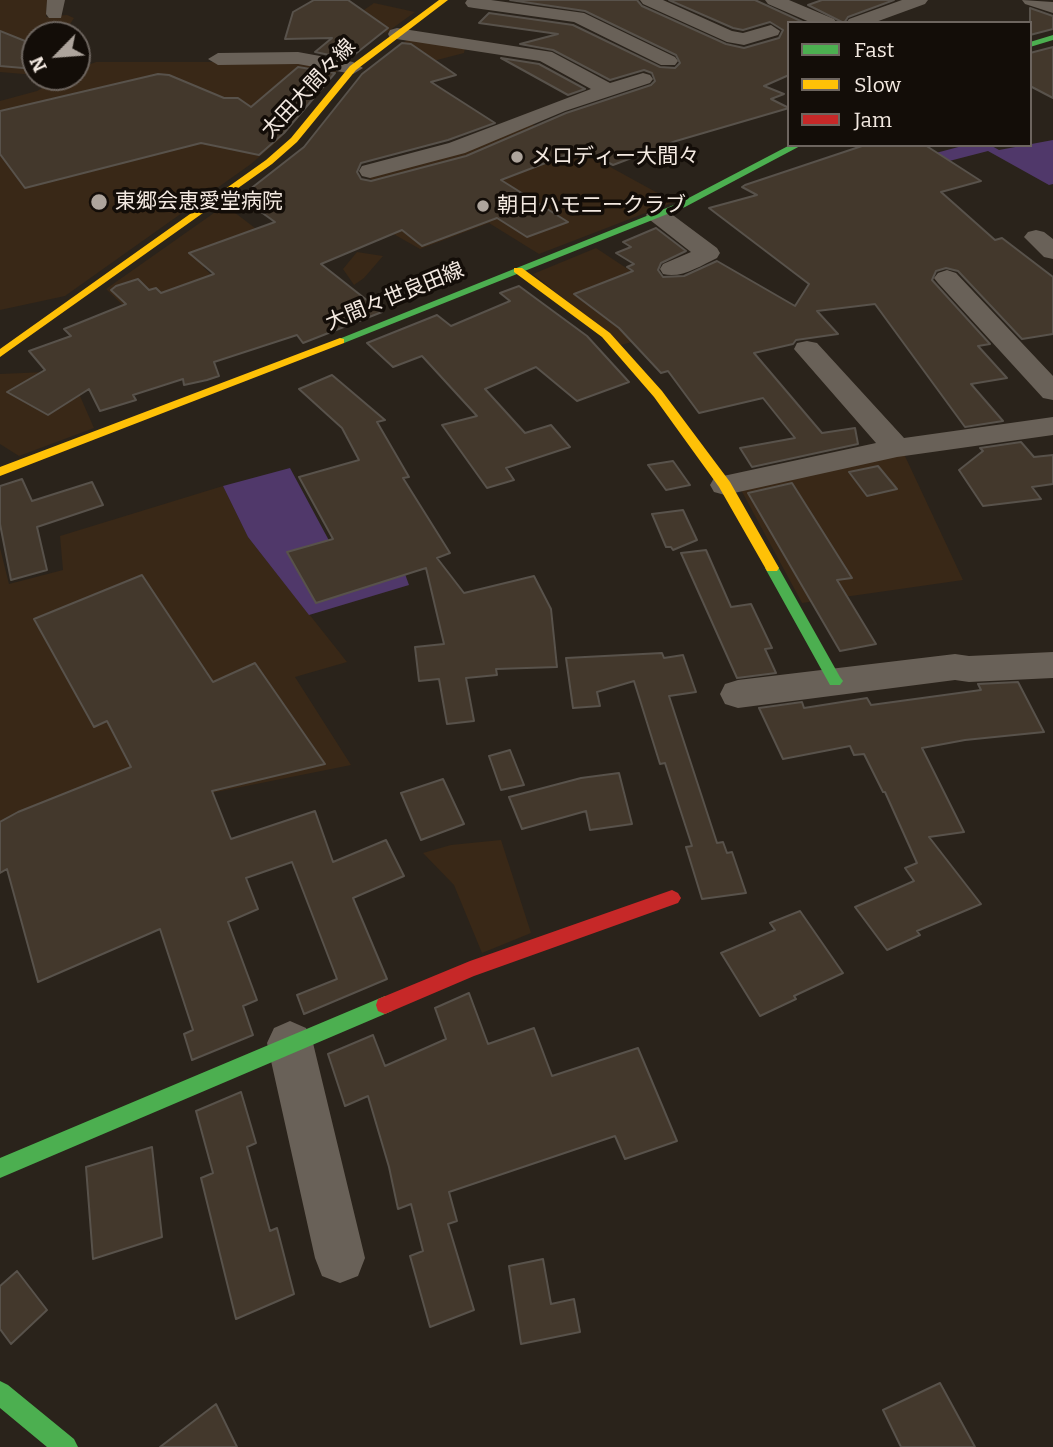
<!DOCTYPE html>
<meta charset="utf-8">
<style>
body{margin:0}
#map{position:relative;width:1053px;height:1447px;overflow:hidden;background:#2a231b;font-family:Bitter,serif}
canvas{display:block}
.legend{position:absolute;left:787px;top:21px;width:245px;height:126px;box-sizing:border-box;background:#130d08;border:2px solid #6d655f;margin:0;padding:9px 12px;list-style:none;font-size:21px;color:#f3e9e1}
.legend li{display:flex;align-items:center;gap:14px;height:35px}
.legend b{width:35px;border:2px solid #6d655f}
.north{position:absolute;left:21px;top:21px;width:70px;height:70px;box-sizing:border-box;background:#130d08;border:2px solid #6d655f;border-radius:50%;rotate:245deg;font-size:19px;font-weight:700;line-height:28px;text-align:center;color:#f3e9e1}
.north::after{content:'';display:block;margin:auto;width:24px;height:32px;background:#ada49c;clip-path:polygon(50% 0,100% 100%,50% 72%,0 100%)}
</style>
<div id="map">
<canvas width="1053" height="1447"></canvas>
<ul class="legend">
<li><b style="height:9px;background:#4caf50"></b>Fast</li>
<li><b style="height:9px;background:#ffc107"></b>Slow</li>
<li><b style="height:9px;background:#c62828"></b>Jam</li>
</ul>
<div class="north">N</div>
</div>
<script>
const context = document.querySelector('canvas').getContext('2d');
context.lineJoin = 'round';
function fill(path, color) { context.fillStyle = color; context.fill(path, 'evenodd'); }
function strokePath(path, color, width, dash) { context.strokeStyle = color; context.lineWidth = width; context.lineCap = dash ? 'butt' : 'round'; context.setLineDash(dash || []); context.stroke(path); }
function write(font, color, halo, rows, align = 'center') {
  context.font = font + ' Bitter,"Noto Sans JP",serif'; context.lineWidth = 7; context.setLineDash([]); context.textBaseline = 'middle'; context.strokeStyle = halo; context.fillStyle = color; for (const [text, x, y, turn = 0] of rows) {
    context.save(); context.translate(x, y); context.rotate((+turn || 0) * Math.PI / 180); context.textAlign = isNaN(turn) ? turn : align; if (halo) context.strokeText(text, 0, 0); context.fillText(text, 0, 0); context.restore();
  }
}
const built = new Path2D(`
 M0,0H47L46,17L67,15L74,18L63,35H35V75L0,72Z
 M374,3L415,12L386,33L344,24Z
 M407,40L465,48L464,53L387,73L370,68Z
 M96,62H296L338,70L279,140L251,164L65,296L0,310V101L37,91L61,77H77V69Z
 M530,123L674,202L539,254L489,223L420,249L390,232L375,183L366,175Z
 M221,208L230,209L272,241L203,267L220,283L177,357L106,289Z
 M596,248L673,299L734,314L621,345L533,274Z
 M357,252L383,256L364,278L354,285L343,269Z
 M69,371L94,428L19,456L0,444V374Z
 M904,454L963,580L802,603L740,488Z
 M223,486L248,537L347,662L295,677L351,765L216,792L153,811L23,860L0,874V548L9,584L63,570L60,536Z
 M501,840L531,933L482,953L454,885L423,853L451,845Z`);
const green = new Path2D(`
 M1053,140V184L1049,185L988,151L922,168L932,154L966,145H990L999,150Z
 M290,468L333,548L405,574L409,585L309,615L248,537L223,486Z`);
const building = new Path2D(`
 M314,0H348L388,28L349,59L315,52L332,38L285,39L293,12Z
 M510,0H637L642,6L726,44L744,48L779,38L783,30L770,22L743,30L733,28L669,0H755L805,23H789V75L764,86L784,94L771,99L789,108L676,141L613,165L582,149L501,180L568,222L527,237L497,218L422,246L402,230L321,264L382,312L303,343L297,335L214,362L219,376L207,380L184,385L183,379L133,395L136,400L100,411L89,389L48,415L7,392L45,370L29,351L71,336L64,329L126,304L111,290L116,286L138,279L149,290L156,288L161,293L214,274L189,253L275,222L240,197L304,147L362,74L402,43L411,44L456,75L431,82L495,123L448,140L361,163L357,172L361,179L371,181L466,156L566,113L651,85L655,81L652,73L644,70L610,80L553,50L520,44L558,34L479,23L489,13L573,25L660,67L675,68L680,63L676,55L585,11Z
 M822,0H894L848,17L844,23L808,5Z
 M1030,8L1053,16V29L1030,35Z
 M0,31L35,45V69L0,66Z
 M1053,47V98L1030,86V53Z
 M501,58L539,64L585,89L568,95Z
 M298,67L335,73L284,133L259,155L201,143L25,188L0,154V111L158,74L169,75L224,98H238L251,107Z
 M865,145H925L981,181L941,192L995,240L1002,238L1053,277V334L1022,339L958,271L946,268L936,271L932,280L990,344L978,346L1007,378L971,384L1003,421L965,427L875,304L817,311L838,334L796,340L793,344L754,353L822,433L855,428L858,444L752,467L740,448L795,438L763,398L699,413L668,371L661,373L619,328L574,294L633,271L627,267L634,264L616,253L631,247L623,242L656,228L686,251L661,263L658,270L663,277L684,276L717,261L795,306L809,284L709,208L757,195L742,187L745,185Z
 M519,286L587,336L629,382L577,401L536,367L485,389L525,433L551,425L570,447L506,468L514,480L487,488L442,425L477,416L422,356L393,367L367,343L437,315L451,326L510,301L500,293Z
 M332,375L385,420L377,422L409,477L403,478L450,553L437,558L464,593L534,576L551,609L557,667L496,669L497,675L466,678L474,721L447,724L439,679L419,681L415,647L444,644L426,568L316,603L287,552L333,539L299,477L359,460L342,428L299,389Z
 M1021,442L1034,457L1053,455V484L1032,487L1041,499L983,506L959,470L983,451L980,448Z
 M673,461L690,485L666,490L648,465Z
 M878,466L897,489L867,496L849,472Z
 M22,479L32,501L92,482L103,505L37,527L47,570L11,580L0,524V486Z
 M792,483L852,578L837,580L876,644L840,651L748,493Z
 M683,510L697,540L673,550L671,547H666L652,514Z
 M706,550L731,607L751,604L772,648L765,649L776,673L737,678L681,553Z
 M142,575L213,682L255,663L325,764L212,791L231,839L315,811L333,862L386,840L404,876L353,898L387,979L304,1014L297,995L337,979L292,862L246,878L258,909L228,922L257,1000L243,1006L253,1035L192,1060L184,1034L193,1030L160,929L38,982L7,869L0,873V822L18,812L131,767L107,721L94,727L34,619Z
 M662,653L664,658L683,655L696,692L669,696L717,843L723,842L727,853L732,852L746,893L702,899L686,847L692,846L665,763L660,764L634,681L597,692L600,706L573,708L566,658Z
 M1018,682L1044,732L965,740L922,748L964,832L929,837L981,904L917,931L920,935L887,950L855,907L914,881L905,868L917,863L885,792H883L864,754L854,755L850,746L783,759L759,708L802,702L804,708L867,698L871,705L981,690L978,684Z
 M510,750L524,785L501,790L489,756Z
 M619,773L632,824L590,830L586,811L522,829L509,797L581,778Z
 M443,779L464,824L421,840L401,793Z
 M800,911L843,973L794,996L796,999L760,1016L721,953L775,930L770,923Z
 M469,993L488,1044L534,1028L552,1076L638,1048L677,1141L625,1159L615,1136L449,1192L457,1221L448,1224L474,1310L430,1327L410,1256L423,1251L411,1204L398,1209L389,1167L368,1096L345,1106L328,1054L373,1035L385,1066L446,1039L435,1008Z
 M241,1092L256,1143L247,1147L270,1231L277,1228L294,1294L236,1319L201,1178L213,1173L196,1111Z
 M152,1147L162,1237L93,1259L86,1167Z
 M543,1259L551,1304L574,1299L580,1332L521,1344L509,1266Z
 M17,1271L47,1310L11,1344L0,1329V1286Z
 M940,1383L975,1447H901L883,1410Z
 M216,1404L237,1447H160Z`);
const street = new Path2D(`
 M47,0H65L61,18H49L46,14Z
 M467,0H491L584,13L675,57L678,61L675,65H661L574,22L474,8L468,7L465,3Z
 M640,0H663L732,31L743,33L771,25L780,31L778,35L744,45L727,42L643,4Z
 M765,0H789L834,19L837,23H812L768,4Z
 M902,0H928L925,4L873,23H846L849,19Z
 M1022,0L1053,2V13L1025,4Z
 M397,28L552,52L610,83L643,73L650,75L653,79L650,83L565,111L465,153L370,178L362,176L359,171L362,166L449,143L591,89L540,61L390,38L388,34L390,30Z
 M298,52L353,62L363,68L353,74L298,64L218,65L208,59L218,53Z
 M658,208L666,210L717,248L720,253L717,258C700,266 681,279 663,274L660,269L663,264L691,252L650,220L646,215L650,210Z
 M1036,230L1044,232L1053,239V259L1044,257L1024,237L1028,232Z
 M947,270L956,273L1053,376V400L1043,398L938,283L934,278L938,273Z
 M807,341L817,343L904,438L1053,417V435L897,457L725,495L714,492L710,485L714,478L876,443L794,349L797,343Z
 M1053,652V678L969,682L955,680L738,708L725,704L720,694L725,684L738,680L955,654L969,656Z
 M290,1021L306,1028L313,1043L365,1258L358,1276L340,1283L322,1276L315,1258L267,1043L274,1028Z`);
const fast = new Path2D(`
 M1053,35V40L1030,47V42Z
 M790,145H802L685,207L344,343L334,341L679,203Z
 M772,563L777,565L840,677L843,681L840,685H830L765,568Z
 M385,996L392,999L394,1005L392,1011L0,1178V1158Z
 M0,1381L8,1385L74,1439L78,1447H47L0,1408Z`);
const slow = new Path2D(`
 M439,0H448L356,70L297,142L272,164L0,357V349L266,160L291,138L350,66Z
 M514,268H522L610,333L662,391L730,482L779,568L777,571H767L719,487L654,397L602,337L514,272Z
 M340,338L344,339V343L0,476V467Z`);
const jam = new Path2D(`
 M672,890L678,893L681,898L678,903L474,976L385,1014L378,1011L376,1005L378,999L470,961Z`);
const markers = [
 [517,157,7,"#ada49c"],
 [99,202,9,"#ada49c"],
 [483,206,7,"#ada49c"]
];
const farStreetnames = [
 ["太田大間々線",309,89,-47],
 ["大間々世良田線",395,297,-22]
];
const farPoinames = [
 ["メロディー大間々",531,157],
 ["東郷会恵愛堂病院",115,202],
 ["朝日ハモ二ークラブ",497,206]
];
fill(built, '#392817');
fill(green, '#50386a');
fill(building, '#43382c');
strokePath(building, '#58524b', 2);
fill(street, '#696158');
fill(fast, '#4caf50');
fill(slow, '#ffc107');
fill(jam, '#c62828');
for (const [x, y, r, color] of markers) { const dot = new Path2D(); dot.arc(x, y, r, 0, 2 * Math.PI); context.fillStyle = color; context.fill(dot); strokePath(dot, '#130d08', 2.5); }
write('21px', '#f3e9e1', '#130d08', farStreetnames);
write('21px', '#f3e9e1', '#130d08', farPoinames, 'left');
</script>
